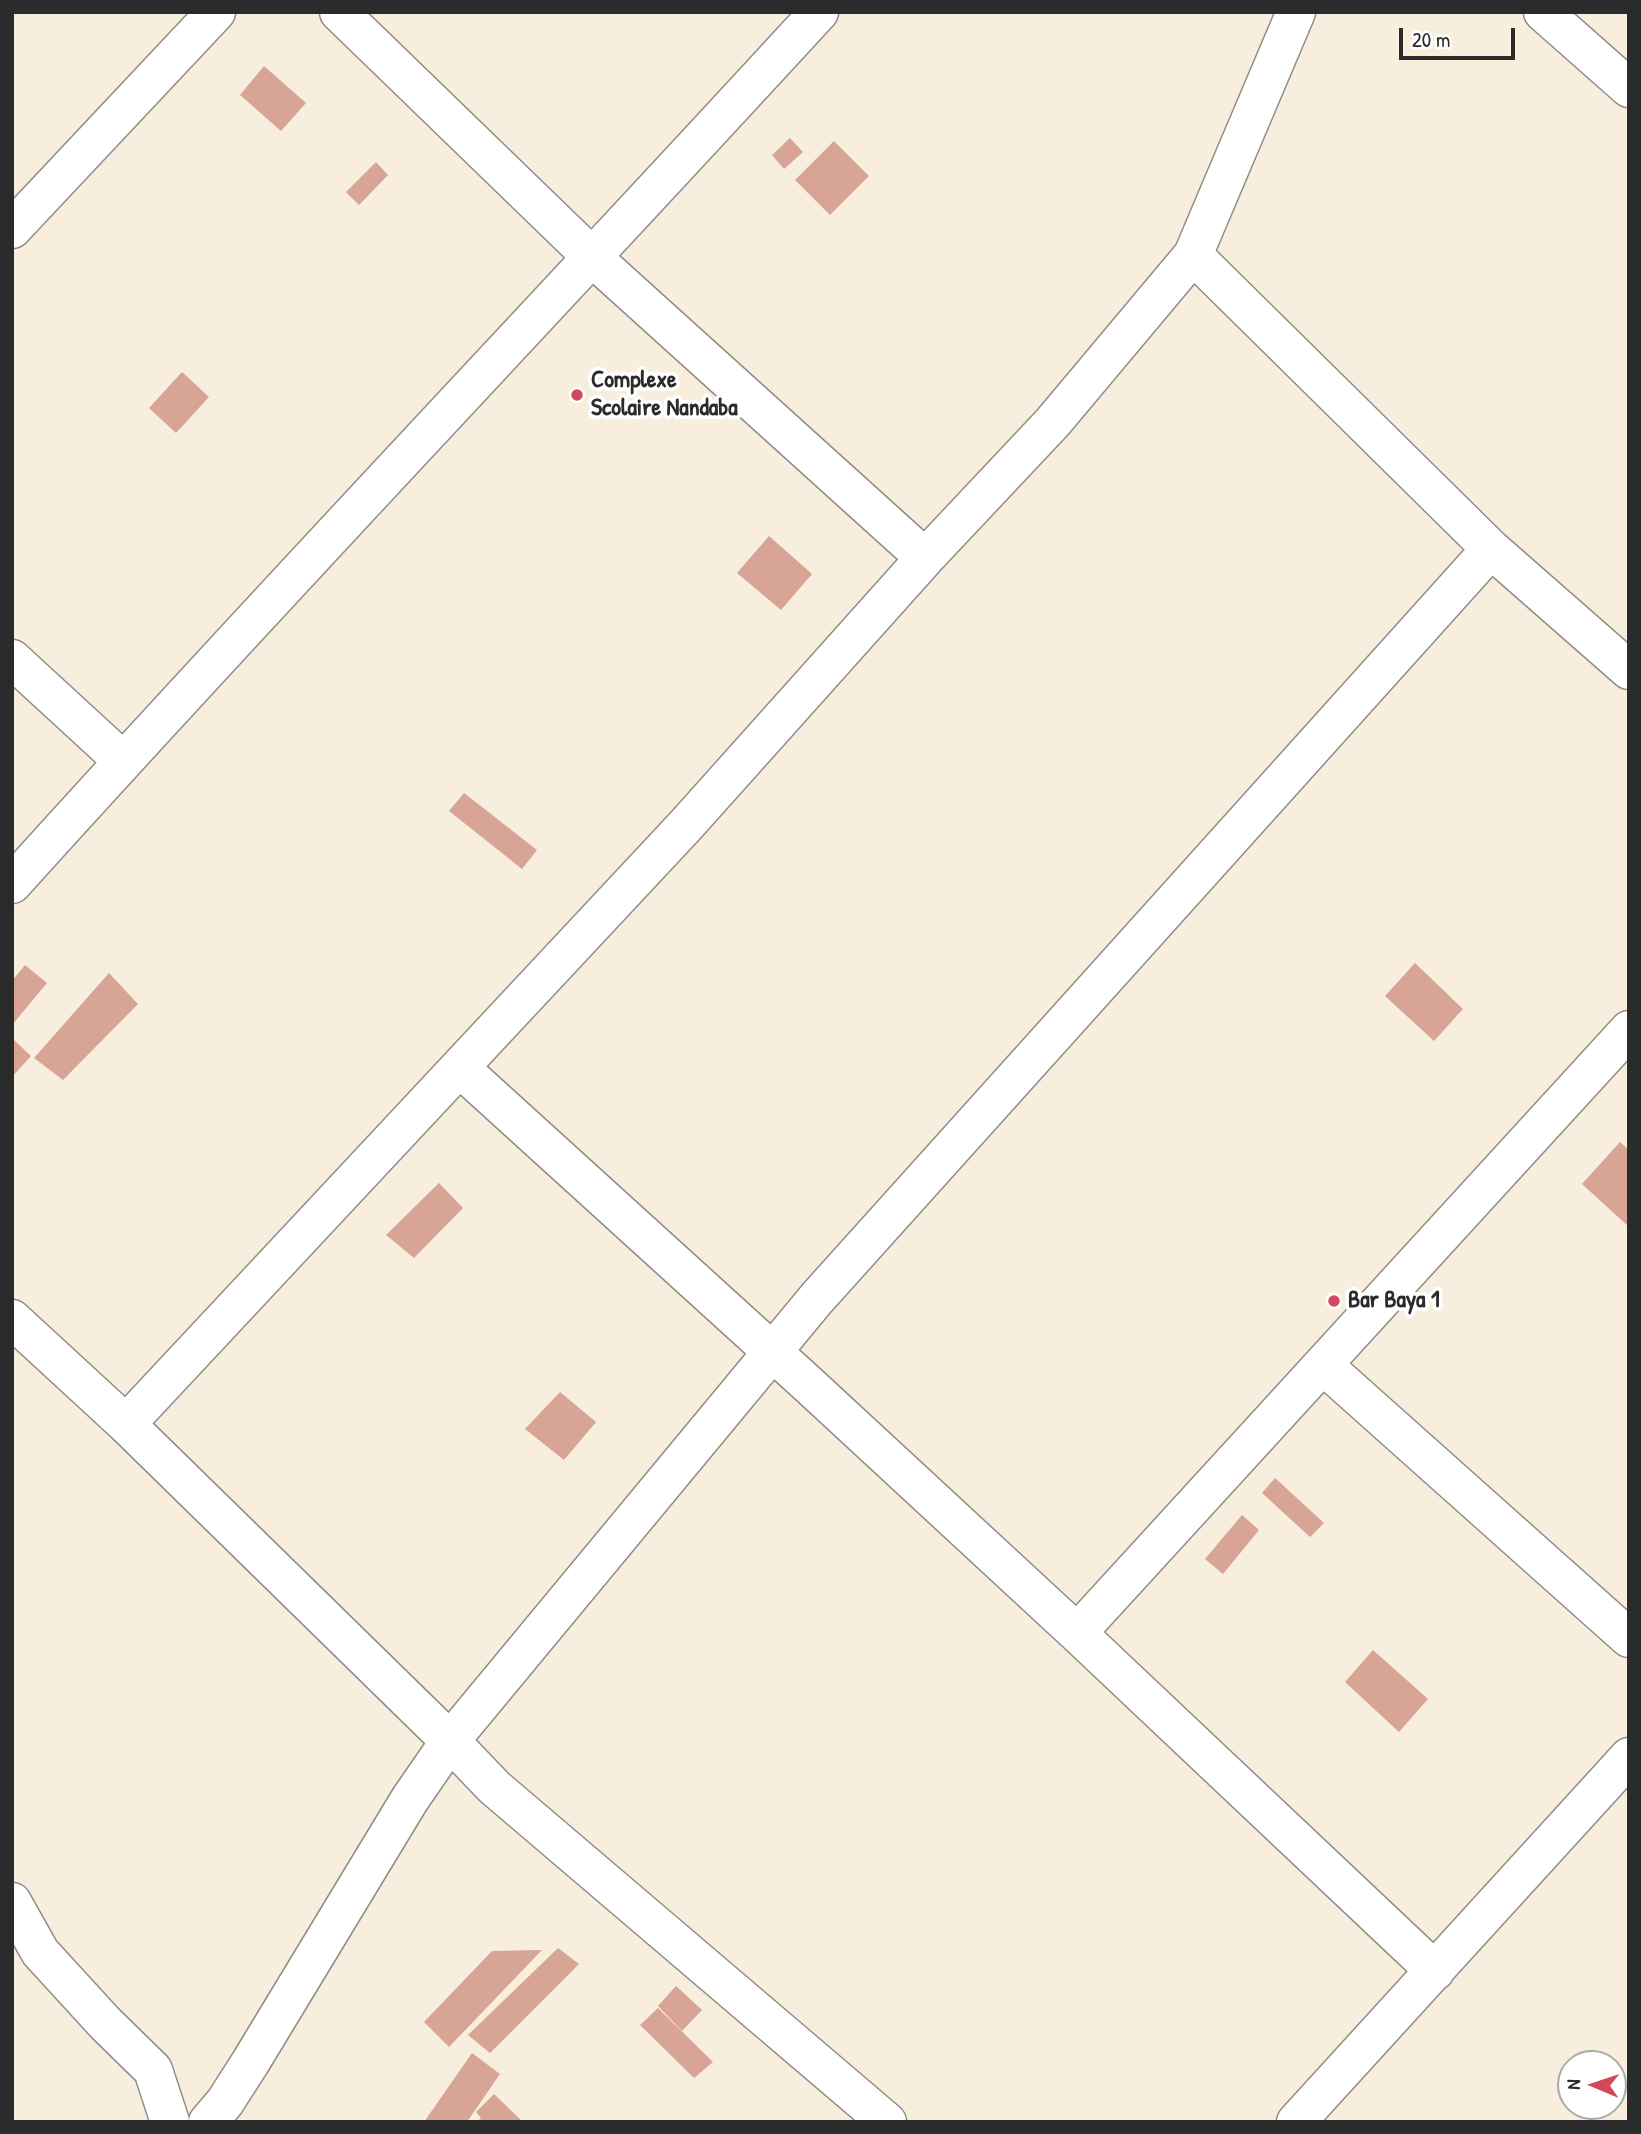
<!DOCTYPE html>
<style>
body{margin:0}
#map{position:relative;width:1641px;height:2134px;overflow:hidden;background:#f7eede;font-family:"Patrick Hand",sans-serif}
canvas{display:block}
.frame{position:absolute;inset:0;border:14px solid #2b2b2b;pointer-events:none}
.north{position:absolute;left:1557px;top:2050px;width:70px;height:70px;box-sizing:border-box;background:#fff;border:2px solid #aaa;border-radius:50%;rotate:272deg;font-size:19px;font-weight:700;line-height:28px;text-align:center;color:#2b2b2b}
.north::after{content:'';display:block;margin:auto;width:24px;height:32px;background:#d1495b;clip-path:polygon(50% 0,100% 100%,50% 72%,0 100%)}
.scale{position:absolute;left:1399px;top:28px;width:116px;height:32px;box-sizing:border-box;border:4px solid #2b2b2b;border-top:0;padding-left:9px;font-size:21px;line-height:24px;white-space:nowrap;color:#2b2b2b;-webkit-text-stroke:5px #fff;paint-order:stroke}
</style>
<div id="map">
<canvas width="1641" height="2134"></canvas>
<div class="frame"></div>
<div class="north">N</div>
<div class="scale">20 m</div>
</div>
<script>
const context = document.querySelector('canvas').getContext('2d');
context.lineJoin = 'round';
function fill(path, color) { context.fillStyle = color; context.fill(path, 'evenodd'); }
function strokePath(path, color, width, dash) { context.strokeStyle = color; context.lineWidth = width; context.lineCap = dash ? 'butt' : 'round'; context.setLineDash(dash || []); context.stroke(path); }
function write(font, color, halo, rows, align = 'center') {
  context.font = font + ' "Patrick Hand",sans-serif'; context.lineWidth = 7; context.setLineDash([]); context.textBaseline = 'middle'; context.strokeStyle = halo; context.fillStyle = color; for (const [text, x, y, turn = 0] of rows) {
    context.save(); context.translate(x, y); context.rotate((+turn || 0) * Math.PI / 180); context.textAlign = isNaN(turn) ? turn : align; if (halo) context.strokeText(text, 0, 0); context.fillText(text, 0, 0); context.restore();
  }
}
const building = new Path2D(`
 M264,66L306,103L281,131L240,95Z
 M790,138L803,152L784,169L772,155Z
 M834,141L869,176L830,215L795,180Z
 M376,162L388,175L359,205L346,192Z
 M182,372L209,397L176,433L149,408Z
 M769,536L812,574L781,610L737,573Z
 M464,793L537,850L522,869L449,811Z
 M1415,963L1463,1009L1434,1041L1385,996Z
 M25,965L47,983L12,1025V981Z
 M109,973L138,1004L63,1080L34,1058Z
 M12,1038L31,1056L12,1077Z
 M1620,1142L1629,1150V1227L1582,1184Z
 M439,1183L463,1208L414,1258L386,1235Z
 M560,1392L596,1422L564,1460L525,1429Z
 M1275,1478L1324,1523L1310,1537L1262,1493Z
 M1242,1515L1259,1530L1223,1574L1205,1559Z
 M1373,1650L1428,1699L1399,1732L1345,1682Z
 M558,1948L579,1964L490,2053L468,2035Z
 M542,1950L449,2047L424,2022L492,1951Z
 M676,1986L702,2010L682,2031L658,2006Z
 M658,2008L713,2062L694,2078L640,2025Z
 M472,2053L500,2074L467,2122H424Z
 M494,2094L523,2122H477L481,2118L476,2112Z`);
const minor = new Path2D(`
 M339,12L593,258L925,558
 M1543,12L1629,88
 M12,229L216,12
 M1193,255L1491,549L1629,670
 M12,659L123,761
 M12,884C277,590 551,304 819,12
 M460,1068L810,1386L1077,1633L1435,1971
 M12,1319L126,1424L450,1741L494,1787L887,2122
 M1323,1365L1629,1638
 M126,1424L686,825L925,558L1053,422L1193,255L1296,12
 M1077,1633L1629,1030
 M12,1902L40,1952L105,2023L153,2070L170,2122
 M208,2122L225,2102L250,2063L410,1799L450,1741L817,1298L1491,549
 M1296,2122L1629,1757`);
const markers = [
 [577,395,7,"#d1495b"],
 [1334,1301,7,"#d1495b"]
];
const poiNames = [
 ["Complexe",591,381],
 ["Scolaire Nandaba",591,409],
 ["Bar Baya 1",1348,1301]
];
fill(building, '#d7a496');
strokePath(minor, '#918c84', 41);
strokePath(minor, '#fff', 38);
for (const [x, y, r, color] of markers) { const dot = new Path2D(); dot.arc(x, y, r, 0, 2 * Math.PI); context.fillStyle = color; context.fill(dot); strokePath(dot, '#fff', 2.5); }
write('bold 24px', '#2b2b2b', '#fff', poiNames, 'left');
</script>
